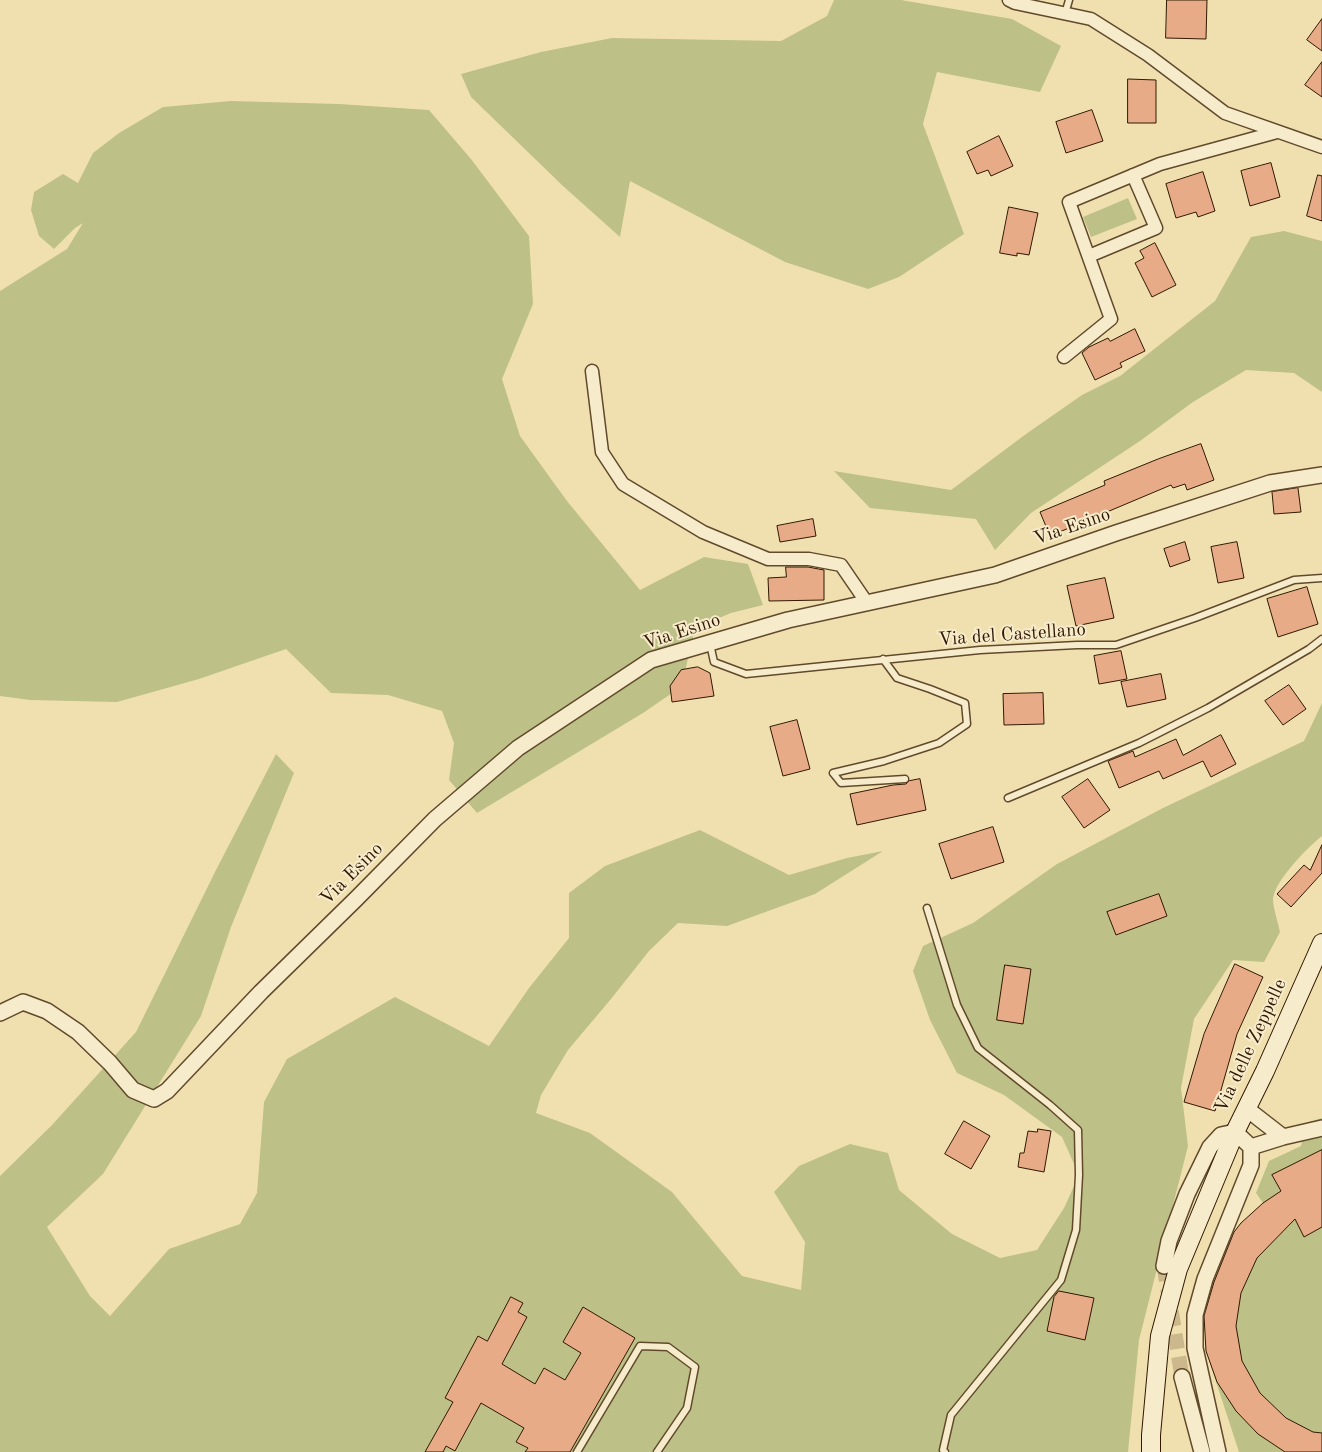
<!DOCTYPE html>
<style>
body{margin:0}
canvas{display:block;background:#f1e0af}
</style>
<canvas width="1322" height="1452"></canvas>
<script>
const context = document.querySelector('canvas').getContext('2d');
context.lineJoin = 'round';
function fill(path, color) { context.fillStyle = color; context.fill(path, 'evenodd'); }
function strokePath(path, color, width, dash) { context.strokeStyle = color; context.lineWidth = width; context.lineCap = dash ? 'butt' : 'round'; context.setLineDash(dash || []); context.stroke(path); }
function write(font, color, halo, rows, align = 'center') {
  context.font = font + ' "Old Standard TT",serif'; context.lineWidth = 4; context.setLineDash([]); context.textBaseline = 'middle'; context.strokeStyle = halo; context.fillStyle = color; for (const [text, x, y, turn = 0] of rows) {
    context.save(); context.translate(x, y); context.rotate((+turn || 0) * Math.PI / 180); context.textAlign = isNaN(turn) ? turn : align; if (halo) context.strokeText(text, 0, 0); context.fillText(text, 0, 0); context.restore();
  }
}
const green = new Path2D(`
 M834,0H901L1012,19L1061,46L1040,92L937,72L923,124L964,234L899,277L868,289L785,262L630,181L620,237L563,186L471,97L461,74L541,52L612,38L781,41L827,16Z
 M231,101L339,104L429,110L471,159L529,236L533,304L502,379L520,436L567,501L640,590L704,557L748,564L763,605L731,613L695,628L684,676L675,691L643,713L477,813L449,780L454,743L442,711L388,695L331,693L286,649L199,679L117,702L30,700L0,696V291L67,249L83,223L75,228L54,249L39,236L31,210L34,192L63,174L78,183L93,153L119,133L163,107Z
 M1128,198L1137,219L1091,237L1083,217Z
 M1284,231L1322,241V392L1294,373L1246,370L1193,402L1140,441L1031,513L995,550L976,519L870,508L834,471L951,490L1026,434L1082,395L1120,376L1215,301L1251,237Z
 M1322,703V836C1308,847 1272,883 1273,901C1274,911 1278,922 1280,932L1264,962L1233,960L1194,1019L1181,1088L1188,1146L1139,1340L1128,1452H0V1176L52,1125L136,1032L216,870L276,754L294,773L231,927L201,1016L103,1174L47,1227L90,1296L110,1316L169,1249L240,1224L257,1193L264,1102L287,1059L395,997L489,1046L529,988L569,938V893L605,866L700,830L789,875L847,858L883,851L815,894L727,926L678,923L649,951L611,999L568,1050L541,1095L536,1113L590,1133L672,1192L742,1276L801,1290L805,1242L774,1192L799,1166L850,1144L888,1153L899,1190L952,1234L1000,1258L1037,1250L1064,1208L1079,1175L1062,1137L1004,1095L957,1073L930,1020L913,971L923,946L973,923L1057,864L1163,808L1304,741Z
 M1322,1118V1452H1239L1206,1351L1204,1316L1209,1282L1226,1243L1241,1223L1263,1203L1256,1193L1269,1161L1301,1146L1306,1123Z`);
const building = new Path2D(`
 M1167,0H1207L1206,39L1166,38Z
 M1322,19V51L1307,40Z
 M1322,62V97L1305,85Z
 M1128,79L1156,80V123H1128Z
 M1092,110L1103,141L1066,153L1056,122Z
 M999,136L1013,166L991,176L988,170L977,174L967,152Z
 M1271,163L1280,197L1250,206L1241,171Z
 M1203,172L1215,211L1198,217L1196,212L1176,218L1166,184Z
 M1318,175L1322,176V221L1307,216Z
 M1009,207L1038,213L1029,255L1017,253V256L1000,253Z
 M1155,243L1176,285L1152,297L1135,263L1144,258L1140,251Z
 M1135,329L1145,351L1120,363L1122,367L1095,380L1082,353L1089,347L1108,338L1110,341Z
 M1201,444L1214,480L1187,490L1185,484L1173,488L1171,485L1050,536L1040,512L1105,485L1104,481L1158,459Z
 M1298,488L1301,512L1274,514L1272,492Z
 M813,519L816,536L780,542L777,526Z
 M1185,542L1190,560L1170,567L1164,549Z
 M1237,542L1244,578L1218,583L1211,547Z
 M786,567H808L824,570V600L769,601L768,578L786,577Z
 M1105,578L1114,618L1076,626L1067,586Z
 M1307,587L1318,624L1278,637L1267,599Z
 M1121,651L1127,679L1099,684L1094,656Z
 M698,667L710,673L714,696L672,702L670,686L681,670Z
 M1161,674L1166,699L1127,707L1121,682Z
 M1289,685L1306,709L1283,725L1265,701Z
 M1043,693L1044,724L1004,725L1003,694Z
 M797,720L810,769L783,776L770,727Z
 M1221,735L1236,764L1211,777L1203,761L1163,779L1159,771L1119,788L1108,761L1133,751L1135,757L1176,739L1183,755Z
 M920,779L926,810L857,825L850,794L893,785L906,784L909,781Z
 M1088,779L1110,810L1084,828L1062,797Z
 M993,827L1004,862L951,879L939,844Z
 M1322,845V873L1291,907L1277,894L1304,865L1310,870Z
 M1159,894L1167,916L1116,935L1107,912Z
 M1235,964L1263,977L1237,1034L1215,1111L1184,1102L1204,1034Z
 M1005,965L1031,969L1023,1024L997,1020Z
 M964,1121L990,1136L971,1169L945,1154Z
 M1038,1129L1051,1131L1044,1172L1018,1167L1020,1153H1024L1028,1131L1037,1132Z
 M1322,1150V1227L1304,1237L1295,1219L1257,1258L1241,1293L1236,1326L1242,1361L1260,1393L1286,1418L1313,1432L1322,1433V1452H1285L1258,1434L1236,1411L1217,1382L1206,1351L1204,1316L1214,1282L1234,1232L1241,1223L1263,1203L1281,1191L1272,1175Z
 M1059,1291L1094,1298L1085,1340L1047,1331L1054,1297Z
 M511,1297L523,1303L518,1312L527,1317L502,1364L535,1384L544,1368L565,1380L581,1353L563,1342L583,1307L635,1338L570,1452H525L528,1448L516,1442L524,1428L481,1403L455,1451L446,1446L443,1452H425L453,1402L445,1398L478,1336L487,1341Z`);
const tertiaryTunnel = new Path2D(`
 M1164,1266L1182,1377`);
const service = new Path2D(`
 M1065,14L1069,0
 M710,644L714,662L746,674L980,650L1077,645H1116L1195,618L1294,580L1322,578
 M883,659L897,678L930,689L965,703L967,724L939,743L884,761L833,773L841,783L905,779
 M1008,798L1139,743L1208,708L1309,649L1322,639
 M927,908L957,1005L978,1048L1050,1105L1078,1130L1079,1175L1076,1230L1061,1280L951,1415L943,1450L945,1452
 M577,1452L640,1346L668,1347L695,1367L687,1408L657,1452`);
const minor = new Path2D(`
 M1009,0L1015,3L1091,19L1148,55L1225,113L1322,147
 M1089,256L1156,228L1133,175
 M1064,357L1111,319L1069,202L1160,164L1277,132
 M592,371L602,452L623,484L703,532L768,559H809L841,565L867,603`);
const tertiary = new Path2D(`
 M0,1013L23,1002L47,1011L78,1032L110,1063L133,1090L154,1099L167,1091L261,992L356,899L435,819L518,748L651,660L788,620L995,575L1116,533L1270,483L1322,475
 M1247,1109L1283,1137
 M1164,1266L1169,1241L1187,1194L1210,1147L1221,1135L1235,1132L1251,1147
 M1182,1377L1202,1452
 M1218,1452L1195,1348V1315L1205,1279L1251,1165V1147L1283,1137L1322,1128`);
const secondary = new Path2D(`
 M1151,1452V1435L1160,1336L1178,1269L1235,1132L1265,1071L1322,943`);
const streetNames = [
 ["Via Esino",1072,527,-19],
 ["Via Esino",682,632,-18],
 ["Via del Castellano",1012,635,-4],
 ["Via Esino",352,874,-45],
 ["Via delle Zeppelle",1251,1046,-65]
];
fill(green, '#bdc188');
fill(building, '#e7ab88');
strokePath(building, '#311801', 1);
strokePath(tertiaryTunnel, '#cbb88c', 15, [15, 8]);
strokePath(service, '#614a2c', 9);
strokePath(minor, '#614a2c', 15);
strokePath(tertiary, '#614a2c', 18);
strokePath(secondary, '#311801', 20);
strokePath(service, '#f6ebcb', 6);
strokePath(minor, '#f6ebcb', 12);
strokePath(tertiary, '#f6ebcb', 15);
strokePath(secondary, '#f6ebcb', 18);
write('19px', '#311801', '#f6ebcb', streetNames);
</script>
